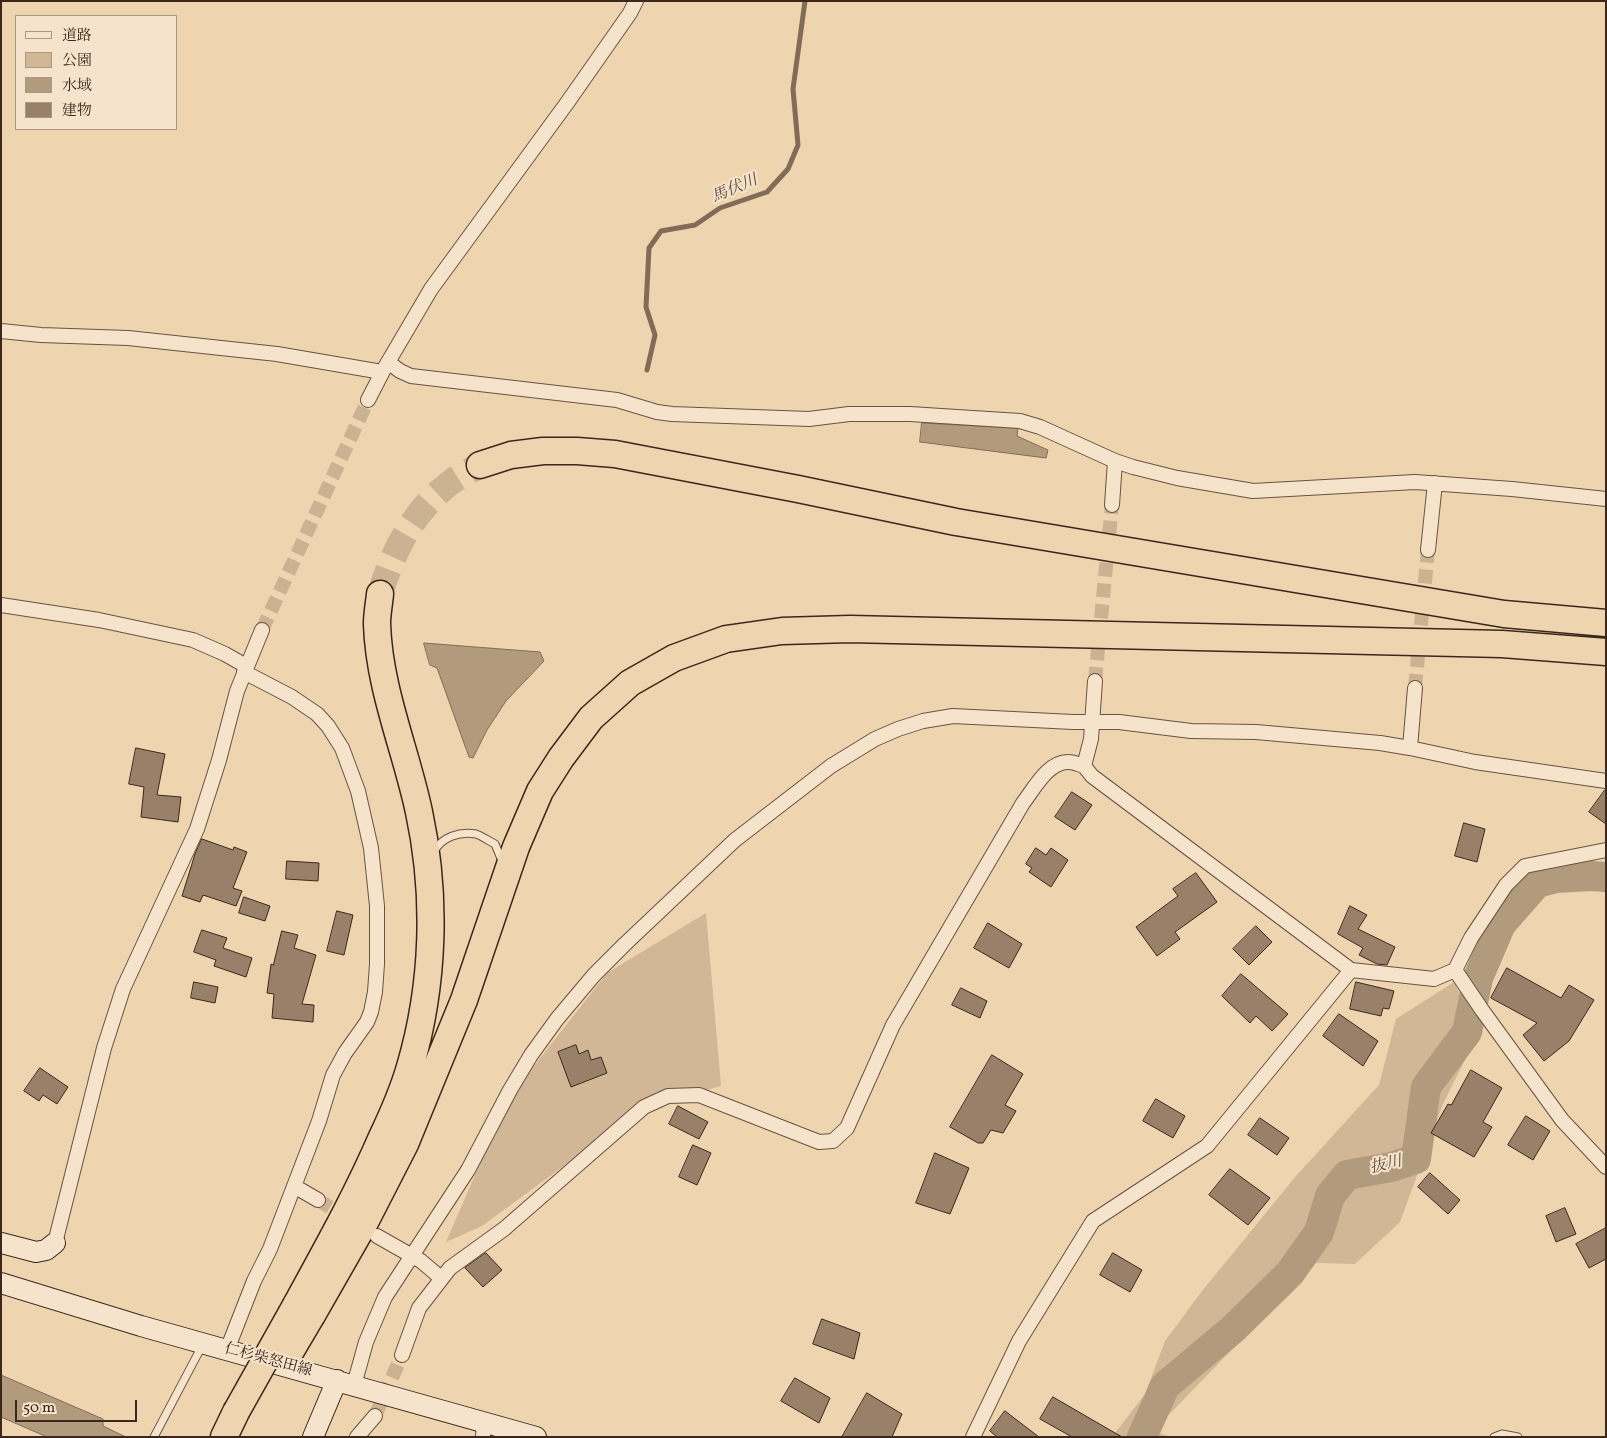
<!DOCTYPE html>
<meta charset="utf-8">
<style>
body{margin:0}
#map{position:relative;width:1607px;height:1438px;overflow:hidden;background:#efd5af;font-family:Vollkorn,"Noto Serif JP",serif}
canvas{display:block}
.frame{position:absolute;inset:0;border:2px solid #3c271d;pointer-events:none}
.legend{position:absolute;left:15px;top:15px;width:162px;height:115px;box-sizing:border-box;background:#f5e4cb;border:1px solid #ab9885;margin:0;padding:6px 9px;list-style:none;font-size:15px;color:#3c271d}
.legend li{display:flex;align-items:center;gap:10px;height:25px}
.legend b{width:25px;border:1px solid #ab9885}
.scale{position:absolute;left:15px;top:1400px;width:122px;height:22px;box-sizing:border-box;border:2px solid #3c271d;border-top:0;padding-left:6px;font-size:15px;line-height:18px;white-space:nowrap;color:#3c271d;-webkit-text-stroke:4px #f5e4cb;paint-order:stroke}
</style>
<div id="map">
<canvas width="1607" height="1438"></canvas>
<div class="frame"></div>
<ul class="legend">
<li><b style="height:6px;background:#f5e4cb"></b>道路</li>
<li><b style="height:14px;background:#d1b796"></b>公園</li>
<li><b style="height:14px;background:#b29a7d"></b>水域</li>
<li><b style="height:14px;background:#998169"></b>建物</li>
</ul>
<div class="scale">50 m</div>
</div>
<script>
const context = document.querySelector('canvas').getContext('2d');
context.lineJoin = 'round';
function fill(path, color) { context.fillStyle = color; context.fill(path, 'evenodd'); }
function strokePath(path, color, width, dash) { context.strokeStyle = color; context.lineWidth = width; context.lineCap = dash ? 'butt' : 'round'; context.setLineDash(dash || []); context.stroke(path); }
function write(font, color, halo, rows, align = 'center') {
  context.font = font + ' Vollkorn,"Noto Serif JP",serif'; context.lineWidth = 4; context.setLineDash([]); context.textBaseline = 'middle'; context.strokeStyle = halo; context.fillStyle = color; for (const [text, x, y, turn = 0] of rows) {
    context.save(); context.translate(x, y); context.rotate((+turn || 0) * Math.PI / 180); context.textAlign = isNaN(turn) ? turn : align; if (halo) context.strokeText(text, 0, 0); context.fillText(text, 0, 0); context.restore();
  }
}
const green = new Path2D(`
 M706,913L721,1086L644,1107L482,1226L446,1242L508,1099L607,973Z
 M1454,982L1479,1032L1443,1104L1400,1222L1355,1264L1316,1263L1153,1431L1171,1437H1112L1145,1394L1165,1341L1202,1291L1296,1176L1379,1085L1396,1019Z`);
const water = new Path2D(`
 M922,423L1018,428L1017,436L1048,450L1046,458L920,442Z
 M424,643L540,652L544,661L506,701L487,730L473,758L469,757L437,668L430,665Z
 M1,1375L103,1419V1426L126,1437H47L1,1417Z`);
const stream = new Path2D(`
 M647,370L655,335L646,307L649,248L661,231L695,225L720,208L767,192L788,169L798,145L793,89L805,1`);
const river = new Path2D(`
 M1142,1437L1165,1386L1233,1329L1290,1273L1319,1232L1330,1196L1347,1175L1391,1167L1416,1159L1426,1087L1467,1032L1478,978L1501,924L1537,883L1556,878L1591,876L1606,877`);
const building = new Path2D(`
 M136,748L165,754L157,795L181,797L178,822L141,817L144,787L129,784Z
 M1605,790H1606V824L1589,812Z
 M1072,792L1092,805L1075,830L1055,817Z
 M1464,823L1485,829L1477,862L1455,856Z
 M202,839L233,850L234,847L247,852L233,888L242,891L236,906L203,895L200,902L182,896L195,854Z
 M1036,848L1046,855L1051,848L1068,860L1051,887L1029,872L1032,868L1026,864Z
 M287,861L319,863L318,881L286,879Z
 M1196,873L1217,902L1175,932L1180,939L1157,956L1136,927L1178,896L1173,889Z
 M244,897L270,906L265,921L239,913Z
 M1350,906L1367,915L1358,929L1395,947L1387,965L1377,964L1359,955L1363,948L1338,934Z
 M337,911L353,915L344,955L327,951Z
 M988,923L1022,944L1009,968L974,948Z
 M1256,926L1272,942L1249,965L1233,949Z
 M202,930L227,938L223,948L252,958L246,977L214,966L216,960L194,952Z
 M282,931L298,935L294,948L316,955L302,1004L314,1005L313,1022L272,1018L274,994L267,993L271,964L273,965Z
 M1507,968L1561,998L1569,985L1594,1000L1569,1041L1544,1061L1523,1035L1537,1023L1491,998Z
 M1241,974L1288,1014L1272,1031L1256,1016L1250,1023L1222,996Z
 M194,982L218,987L215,1003L191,998Z
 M1356,982L1394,991L1389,1009L1383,1008L1381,1016L1350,1009Z
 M961,988L987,1001L980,1018L952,1005Z
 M1339,1014L1378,1041L1363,1066L1323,1036Z
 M576,1045L579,1054L588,1050L591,1060L601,1057L607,1073L571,1087L558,1052Z
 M992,1055L1023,1074L1005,1105L1016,1111L1003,1133L991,1130L983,1143H978L950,1127Z
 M40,1068L68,1087L57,1104L43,1095L39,1101L24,1091Z
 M1471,1070L1502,1088L1483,1122L1492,1127L1474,1157L1431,1133L1448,1104L1451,1105Z
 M1156,1099L1185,1116L1173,1138L1143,1121Z
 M678,1106L708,1122L699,1139L669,1124Z
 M1526,1116L1550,1131L1533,1160L1508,1145Z
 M1260,1118L1289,1138L1277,1155L1248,1135Z
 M693,1145L711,1153L697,1185L679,1177Z
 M935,1153L969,1168L950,1214L916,1203Z
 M1230,1169L1270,1198L1248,1225L1209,1195Z
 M1430,1173L1460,1200L1448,1214L1418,1187Z
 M1565,1208L1576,1234L1556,1242L1546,1216Z
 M1606,1228V1259L1589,1268L1576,1244Z
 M486,1253L502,1270L483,1287L465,1268Z
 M1113,1253L1142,1270L1130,1292L1100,1275Z
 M822,1319L860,1333L854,1359L813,1344Z
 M795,1378L830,1398L819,1423L781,1401Z
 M867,1393L902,1414L892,1437H842Z
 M1053,1397L1122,1437H1072L1040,1419Z
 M1005,1411L1039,1437H997L990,1431Z`);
const streetTunnel = new Path2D(`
 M262,630L368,400
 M1095,681L1112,505
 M1415,688L1428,550
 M318,1200L348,1218
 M375,1416L402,1355`);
const highwayTunnel = new Path2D(`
 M380,594C393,551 413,511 450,483C459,476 470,471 480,465`);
const lane = new Path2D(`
 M434,852C441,837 460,831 476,834C482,836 489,841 495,844L502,861
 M154,1437L203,1344
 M1494,1437L1502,1434L1518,1437`);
const street = new Path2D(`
 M1,331L41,335L128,338L277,354L382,372
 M388,362L400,371L411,376L617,400L657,412L672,414L809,419L849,414H910L1020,421L1040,427L1115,461L1133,467L1177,478L1253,491L1415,482L1512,489L1606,499
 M368,400L384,369L431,289L567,103L630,13L636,1
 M1112,505L1115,461
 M1428,550L1435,483
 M1,605L99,620L193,640L225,654L246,666
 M1095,681L1091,739L1084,766L1092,776L1351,970L1434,979L1455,970L1482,1010L1562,1120L1606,1167
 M1410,748L1415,688
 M1455,970L1471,938L1506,885L1525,866L1606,850
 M294,1186L318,1200
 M377,1236L421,1261L441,1278
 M55,1243L104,1048L123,989L197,829L219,760L237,691L262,630
 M227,1350L254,1281L270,1249L319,1121L333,1075L345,1053L367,1022L371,1012L375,992L377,964V906L371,848L358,791L342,748L328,726L317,714L292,697L244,672
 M402,1355L419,1308L450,1268L504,1229L644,1107L668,1096L699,1095L819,1142L833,1141L847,1128L893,1025L1023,803C1034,789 1048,761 1069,762C1074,762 1080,765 1084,766
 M354,1385L366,1342L385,1297L468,1170L510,1090L531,1055L557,1019L594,975L625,944L735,840L831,766L875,739L898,729L923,721L953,716L1073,722H1119L1191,731L1256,732L1380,743L1410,748L1475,762L1606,781
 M357,1437L375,1416
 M483,1437L484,1421
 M973,1437L1019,1341L1093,1221L1207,1146L1351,970`);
const secondary = new Path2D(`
 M1,1243L36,1252L46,1250L55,1243
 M1,1283L141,1326L536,1437
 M313,1437L337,1380`);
const highway = new Path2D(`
 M480,465L511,455L543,451H577L615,454L798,489L956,522L1504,614L1606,623
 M296,1305C326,1250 357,1195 382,1137C393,1114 403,1091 410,1067C434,985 437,896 419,812C406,750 379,689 377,624C377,614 379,604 380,594
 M312,1315L364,1224L405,1144L464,1000L516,847L540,791L561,758L591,718L630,683L674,658L726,639L782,631L850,629L1502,644L1606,652
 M224,1437L236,1412`);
const highwayBridge = new Path2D(`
 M289,1354L312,1315
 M236,1412L296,1305`);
const streetNames = [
 ["仁杉柴怒田線",268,1361,15]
];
const waterNames = [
 ["馬伏川",735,190,-23],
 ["抜川",1386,1166,-13]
];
fill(green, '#d1b796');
fill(water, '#b29a7d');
strokePath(water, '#836c57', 1);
strokePath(stream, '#836c57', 5);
strokePath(river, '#b29a7d', 30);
fill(building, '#998169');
strokePath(building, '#3c271d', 1);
strokePath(streetTunnel, '#cbb292', 14, [14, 7]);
strokePath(highwayTunnel, '#cbb292', 26, [26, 13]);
strokePath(lane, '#695242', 9);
strokePath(street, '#695242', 16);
strokePath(secondary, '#3c271d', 22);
strokePath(highway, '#3c271d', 29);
strokePath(lane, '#f5e4cb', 7);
strokePath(street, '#f5e4cb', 14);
strokePath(secondary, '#f5e4cb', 20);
strokePath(highway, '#efd5af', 26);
strokePath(highwayBridge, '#3c271d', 29, []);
strokePath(highwayBridge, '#efd5af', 26);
write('15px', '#3c271d', '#f5e4cb', streetNames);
write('italic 16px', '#5f4a3a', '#f5e4cb', waterNames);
</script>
